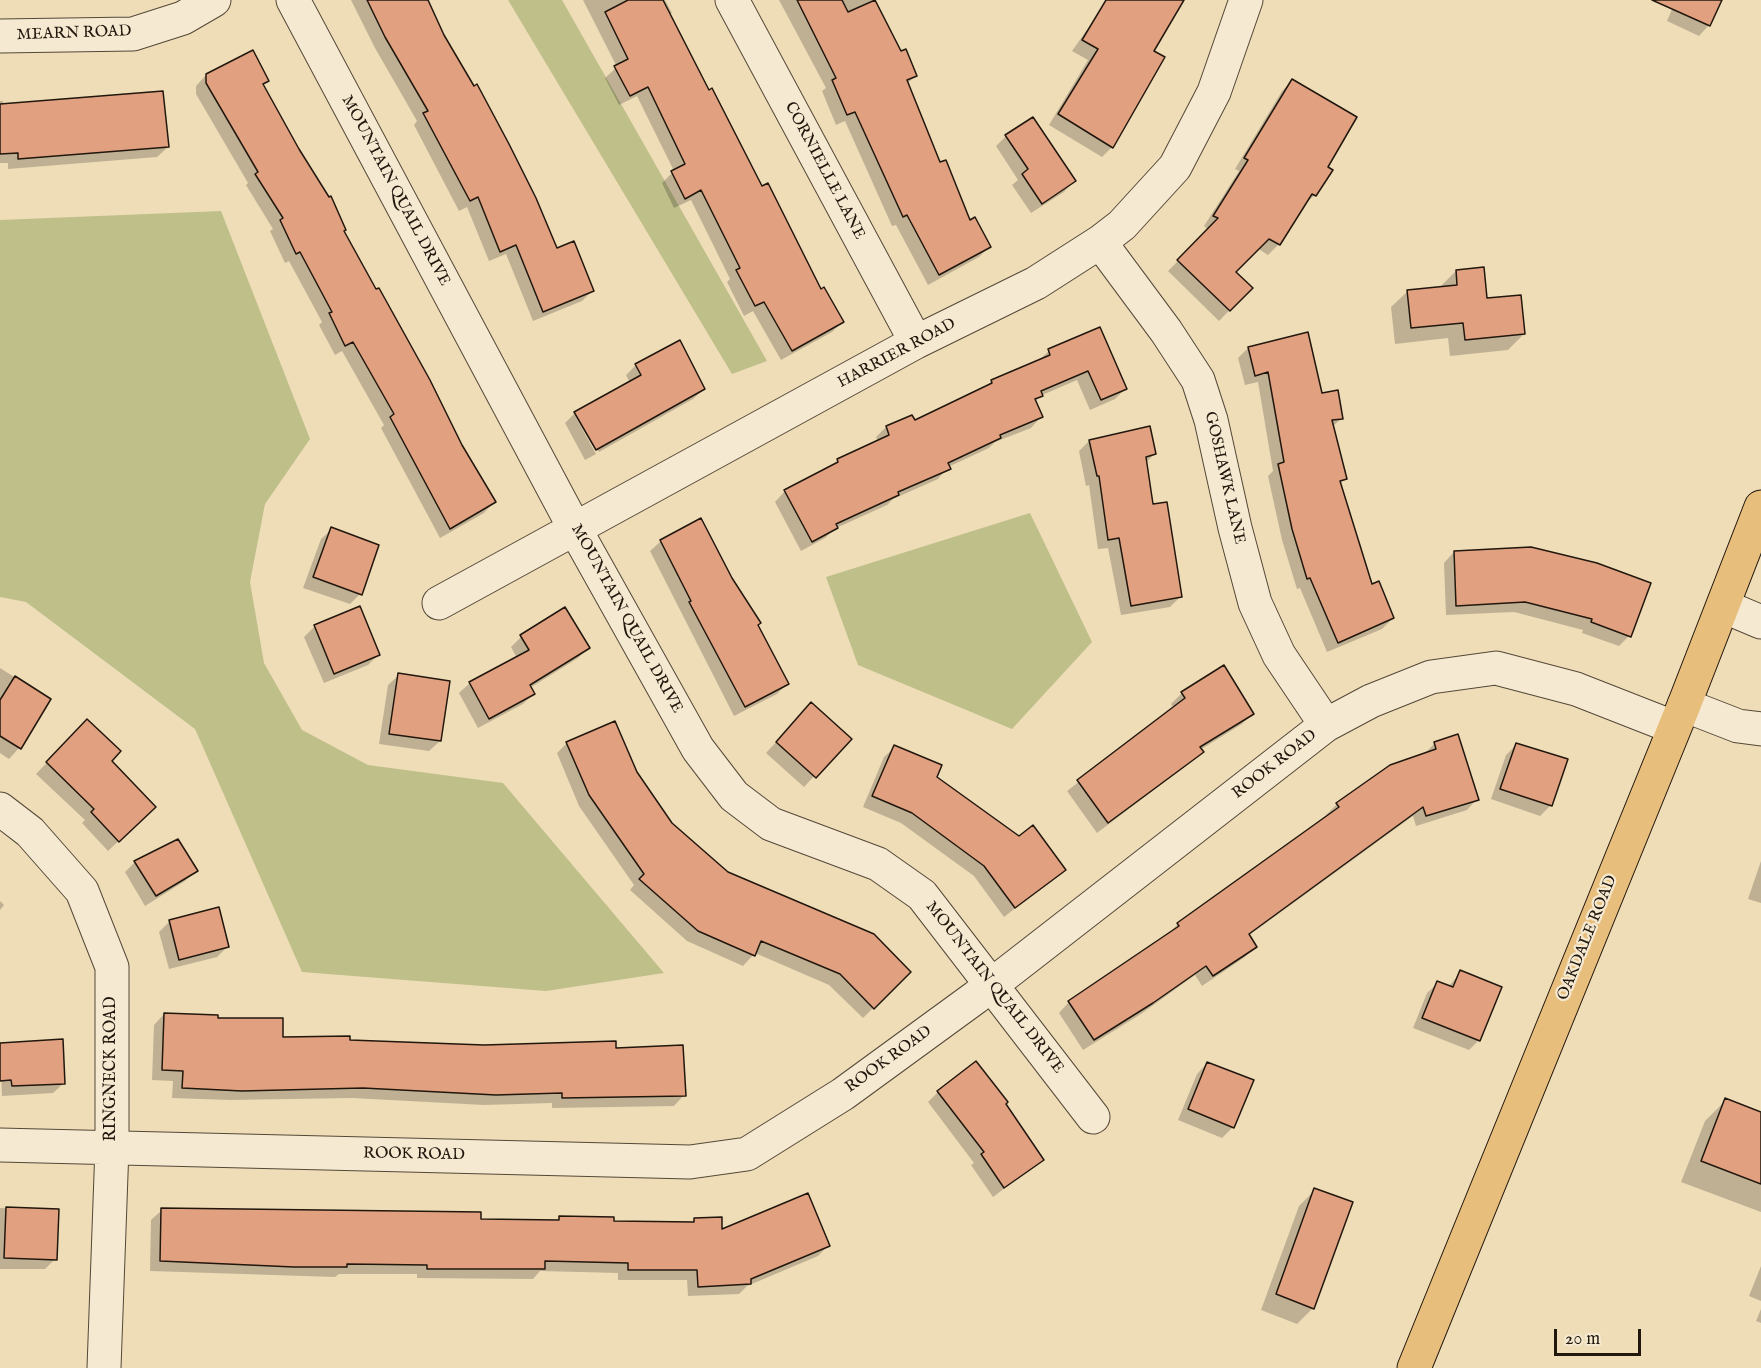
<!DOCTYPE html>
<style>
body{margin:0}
#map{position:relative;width:1761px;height:1368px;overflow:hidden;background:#efddb8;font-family:"IM FELL English",serif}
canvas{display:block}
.scale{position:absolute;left:1554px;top:1329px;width:87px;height:27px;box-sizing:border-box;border:3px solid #21170d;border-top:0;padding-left:8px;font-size:18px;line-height:21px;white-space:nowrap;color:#21170d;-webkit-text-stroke:4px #f5e9d1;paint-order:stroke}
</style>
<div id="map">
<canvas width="1761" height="1368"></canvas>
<div class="scale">20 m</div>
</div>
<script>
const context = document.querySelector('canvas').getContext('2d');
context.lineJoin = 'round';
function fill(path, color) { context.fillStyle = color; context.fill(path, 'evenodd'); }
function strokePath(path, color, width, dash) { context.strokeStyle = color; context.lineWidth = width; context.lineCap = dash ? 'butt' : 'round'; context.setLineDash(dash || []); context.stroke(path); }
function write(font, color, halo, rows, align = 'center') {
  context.font = font + ' "IM FELL English",serif'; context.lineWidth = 4.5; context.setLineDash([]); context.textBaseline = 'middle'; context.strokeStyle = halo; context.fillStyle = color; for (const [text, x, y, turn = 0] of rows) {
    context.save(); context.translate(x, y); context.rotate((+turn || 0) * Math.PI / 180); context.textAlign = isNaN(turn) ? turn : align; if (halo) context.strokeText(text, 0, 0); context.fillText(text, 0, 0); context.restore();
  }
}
const green = new Path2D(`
 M508,0H562L767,361L732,374Z
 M221,211L310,439L265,504L250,582L264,663L302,730L368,765L503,783L664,973L546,991L302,972L195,729L26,602L0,597V220Z
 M1030,513L1092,642L1012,729L858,665L826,577Z`);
const shadow = new Path2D(`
 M351,0H425L556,250L592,291L582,301L533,321L506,254L489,261L467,207L459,211L414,125L417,121L375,48Z
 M583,0H665L672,13L669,15L761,188L820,291L842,322L832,332L781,360L753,311L744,316L727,282L730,279L691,200L674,208L662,183L674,171L637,96L619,105L605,78L617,67Z
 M779,0H874L900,53L916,75L907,84L939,164L969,222L989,247L979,257L928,285L896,225L892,226L845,121L836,125L822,91L826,88Z
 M1108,0H1168L1151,51L1112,147L1102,157L1049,125L1088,60L1072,51Z
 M1676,0H1720L1709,25L1699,36L1667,21Z
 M206,75L267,81L262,86L494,502L484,513L440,538L381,428L384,425L342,351L335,355L319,325L322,322L289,261L285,263L270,231L273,229L246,185L248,183L196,94V86Z
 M1292,81L1326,168L1330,170L1315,195L1303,205L1279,244L1268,255L1257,248L1234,272L1251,288L1219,321L1168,271L1209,230L1204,226L1239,171L1235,169L1282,91Z
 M0,101H3V105L168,147L157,157L8,169V163H0Z
 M1006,136L1074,181L1064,192L1031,213L1012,185L1018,180L996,146Z
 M1456,271L1524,334L1508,350L1450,356L1448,338L1395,344L1391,307L1407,292L1440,287Z
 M1099,329L1125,389L1115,399L1090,410L1077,380L1040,396L1035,402L1041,417L1031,428L995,442L989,448L948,467L938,479L893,499L887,505L834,529L825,538L801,551L775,502L785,491L832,467L838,461L878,442L876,437L886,427L914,422L983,389L992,381L1038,361L1049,351Z
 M1248,348L1321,394L1342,418L1332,427L1345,479L1339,485L1371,586L1393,618L1382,629L1327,652L1300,588L1297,589L1282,540L1268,476L1273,471L1258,382L1245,385L1238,358Z
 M636,365L704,389L693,399L599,452L577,414H574L630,383L626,375Z
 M574,414L596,454L585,460L565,423Z
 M1089,441L1155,454L1145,463L1152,505L1181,596L1170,607L1121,615L1108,548L1098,549L1089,485L1086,486L1079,451Z
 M332,529L360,594L350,604L303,588L321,539Z
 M661,541L731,578L787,684L777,694L734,716L650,551Z
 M1454,552L1629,636L1619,646L1582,633L1583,630L1514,612L1446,615L1444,563Z
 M315,626L379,654L368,665L324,683L304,637Z
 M521,637L588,648L578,658L530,688L533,694L523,704L478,728L459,693L470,683L517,658L511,647Z
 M1224,667L1252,714L1242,724L1200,750L1191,762L1097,833L1067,791L1174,708L1171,704L1182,693Z
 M0,668L49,699L19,748L9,759L0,753Z
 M399,675L440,741L429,751L379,744L388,685Z
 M801,715L849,739L804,787L766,753Z
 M87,721L144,817L108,851L82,823L85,820L36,774Z
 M567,743L671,824L727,873L909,972L863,1018L829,985L755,953L743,966L687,941L630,890L634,885L579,806L557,753Z
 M1435,743L1477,799L1467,810L1416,826L1413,816L1248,936L1255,946L1245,957L1202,986L1195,975L1141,1014L1083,1050L1059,1013L1069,1002L1167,935L1178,924L1328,817L1326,815L1337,804L1391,767L1424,754Z
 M1516,745L1551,805L1540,816L1491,799L1506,755Z
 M895,747L935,777L1064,870L1004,917L974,876L901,823L863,807L884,757Z
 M1761,861V903L1748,899Z
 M135,862L196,871L185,881L145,906L125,872Z
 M0,901L4,905L0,910Z
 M170,921L227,947L217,957L169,969L159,932Z
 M1461,972L1479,1040L1469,1050L1413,1028L1427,993L1438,983L1448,987Z
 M164,1014L216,1019L282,1039L614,1050L684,1095L674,1106L552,1108V1103L484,1105L352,1098L230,1100L172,1098L173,1081L152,1080L154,1025Z
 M0,1044L64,1083L53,1093L2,1096Z
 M1207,1063L1233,1127L1222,1138L1178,1120L1197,1074Z
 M938,1092L1004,1104L1042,1160L993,1197L971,1165L974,1163L928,1102Z
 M1726,1100L1761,1113V1212L1681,1182L1705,1121Z
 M1315,1190L1313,1308L1297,1324L1261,1310L1299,1206Z
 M0,1208L57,1210L55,1259L45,1269H0Z
 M162,1210L556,1222L560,1217L612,1223H691L695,1220L721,1231L828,1246L818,1256L747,1286L739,1294L688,1296L687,1280H618V1273L540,1271L533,1279L417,1278V1274H339L335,1277L150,1271L151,1220Z
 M1761,1266V1301L1749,1296Z
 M1761,1309V1323L1756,1321Z`);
const building = new Path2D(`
 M367,0H428L444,35L474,86L477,84L509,144L536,198L557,248L574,241L594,291L543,312L516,245L500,252L478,197L470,201L423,113L428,111L385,37Z
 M628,0H663L709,90L712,88L762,186L768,183L821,289L824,287L844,322L792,351L764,302L755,306L736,270L740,268L701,190L685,199L671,171L685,164L648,87L630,96L614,66L628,59L605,12Z
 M797,0H842L848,12L875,0L901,51L906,49L917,76L907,80L940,162L946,160L970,220L975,217L991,247L939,275L907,215L903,217L855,112L847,115L832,80L836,78Z
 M1106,0H1184L1154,51L1165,57L1113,148L1058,114L1098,49L1082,40Z
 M1652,0H1722L1710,26Z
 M253,50L269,81L263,84L299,149L329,197L331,196L346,230L344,231L376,289L379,288L430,380L462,445L496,502L450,529L390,417L394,414L353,342L345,346L329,313L332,312L300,252L296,254L280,220L283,218L255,174L258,172L206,83V74Z
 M1292,79L1357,117L1328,167L1333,170L1316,196L1312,194L1280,245L1269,239L1236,272L1253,288L1230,311L1177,260L1218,218L1213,216L1248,160L1244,158Z
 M163,91L169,147L18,159V153L0,154V104Z
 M1033,117L1076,181L1042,204L1022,174L1028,169L1005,135Z
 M1484,267L1487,298L1521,295L1525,334L1465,340L1463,323L1411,328L1407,290L1457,285L1456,270Z
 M1100,327L1127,389L1101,400L1088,371L1041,391L1043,396L1035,399L1043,417L1000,435L1001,438L948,463L951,469L898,492L899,495L836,524L838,528L812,542L784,490L838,462L837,459L889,435L886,426L912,415L915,420L992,383L991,380L1050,355L1048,349Z
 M1308,332L1322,393L1338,390L1343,419L1332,420L1347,479L1340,481L1372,584L1379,581L1394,618L1338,643L1310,578L1307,579L1292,529L1278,464L1284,462L1268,372L1255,376L1248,347Z
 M680,340L705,389L596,450L574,412L641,375L635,364Z
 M1150,426L1156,454L1146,457L1153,504L1167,502L1182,597L1131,606L1119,538L1108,540L1099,476H1097L1089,440Z
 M701,518L732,578L761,623L758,625L789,684L745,707L689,602L691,601L660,540Z
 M331,527L379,545L362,595L313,577Z
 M1531,547L1597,563L1651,583L1631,637L1591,622L1592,619L1525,602L1456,606L1454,551Z
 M360,606L380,655L334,674L314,625Z
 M565,607L590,648L530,685L535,694L489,719L469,682L529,650L520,635Z
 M1224,665L1254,714L1200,747L1204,752L1108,823L1077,780L1185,698L1181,692Z
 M398,673L450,681L441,741L389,734Z
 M15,676L51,699L21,749L0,736V700Z
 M811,702L852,739L816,778L776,742Z
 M87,719L121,751L112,761L156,807L119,842L91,812L94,809L46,762Z
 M615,721L637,772L672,823L728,872L874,934L911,972L874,1009L840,974L761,941L755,956L698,931L639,879L644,874L589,795L566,742Z
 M1458,734L1479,800L1426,816L1423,807L1249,934L1257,947L1213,976L1206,966L1153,1003L1094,1040L1068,1001L1179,926L1177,923L1339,807L1336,803L1390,765L1436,749L1434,742Z
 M1516,743L1568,759L1552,806L1500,789Z
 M894,745L942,765L937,777L1019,836L1033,825L1066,870L1015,908L984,866L912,813L872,796Z
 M178,839L198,871L156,896L134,861Z
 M219,907L229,947L179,960L169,920Z
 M1460,970L1502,987L1480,1041L1422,1018L1437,981L1453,987Z
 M164,1013L218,1015V1018H283V1037L350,1036V1040L484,1045L616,1041V1048L683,1045L686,1096L562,1098V1093L496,1095L363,1088L242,1091L182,1088L183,1071L162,1070Z
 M63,1039L65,1084L12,1086L11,1080L0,1081V1043Z
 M976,1061L1008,1102L1006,1104L1044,1160L1004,1188L981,1154L984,1152L937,1091Z
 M1207,1062L1254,1080L1234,1128L1188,1109Z
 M1725,1098L1761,1112V1184L1701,1161Z
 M1314,1188L1353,1202L1314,1309L1276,1294Z
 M808,1193L830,1246L751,1279V1284L698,1287L697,1270H628V1263L545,1261V1269H427V1265L347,1264V1267H294L160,1261L161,1208L481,1212V1219L559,1220V1216L614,1217V1221L694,1222V1218L722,1217V1229Z
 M6,1207L59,1209L57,1260L4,1258Z`);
const minor = new Path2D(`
 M293,0L575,529L698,749L734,796L771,824L878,864L922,895L1093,1117
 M732,0L916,342
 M0,36L133,34L183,18L214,0
 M1100,242L1166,331L1198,380L1211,420L1235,528L1255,603L1279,655L1326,725
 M439,603L916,342L1036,283L1100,242L1122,225L1175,167L1214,92L1246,0
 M1723,606L1761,622
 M1684,705L1738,726L1761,729
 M0,809L30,832L82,891L112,967V1147L104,1368
 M0,1145L690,1162L747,1154L843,1094L976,997L1326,725L1371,701L1431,677L1496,668L1576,689L1673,727`);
const major = new Path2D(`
 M1414,1368L1684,705L1761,507`);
const streetNames = [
 ["MEARN ROAD",74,34,-2],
 ["CORNIELLE LANE",824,171,62],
 ["MOUNTAIN QUAIL DRIVE",395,191,62],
 ["HARRIER ROAD",897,354,-28],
 ["GOSHAWK LANE",1224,478,77],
 ["MOUNTAIN QUAIL DRIVE",626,619,61],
 ["ROOK ROAD",1275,765,-38],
 ["OAKDALE ROAD",1588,938,-68],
 ["MOUNTAIN QUAIL DRIVE",994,988,52],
 ["ROOK ROAD",889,1060,-36],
 ["RINGNECK ROAD",112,1069,-90],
 ["ROOK ROAD",414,1155,1]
];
fill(green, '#bfbf8a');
fill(shadow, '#0003');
fill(building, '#e1a180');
strokePath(building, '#21170d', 1.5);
strokePath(minor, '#544838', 35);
strokePath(major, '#21170d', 35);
strokePath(minor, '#f5e9d1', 33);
strokePath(major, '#e8be7c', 33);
write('16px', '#21170d', '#f5e9d1', streetNames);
</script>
